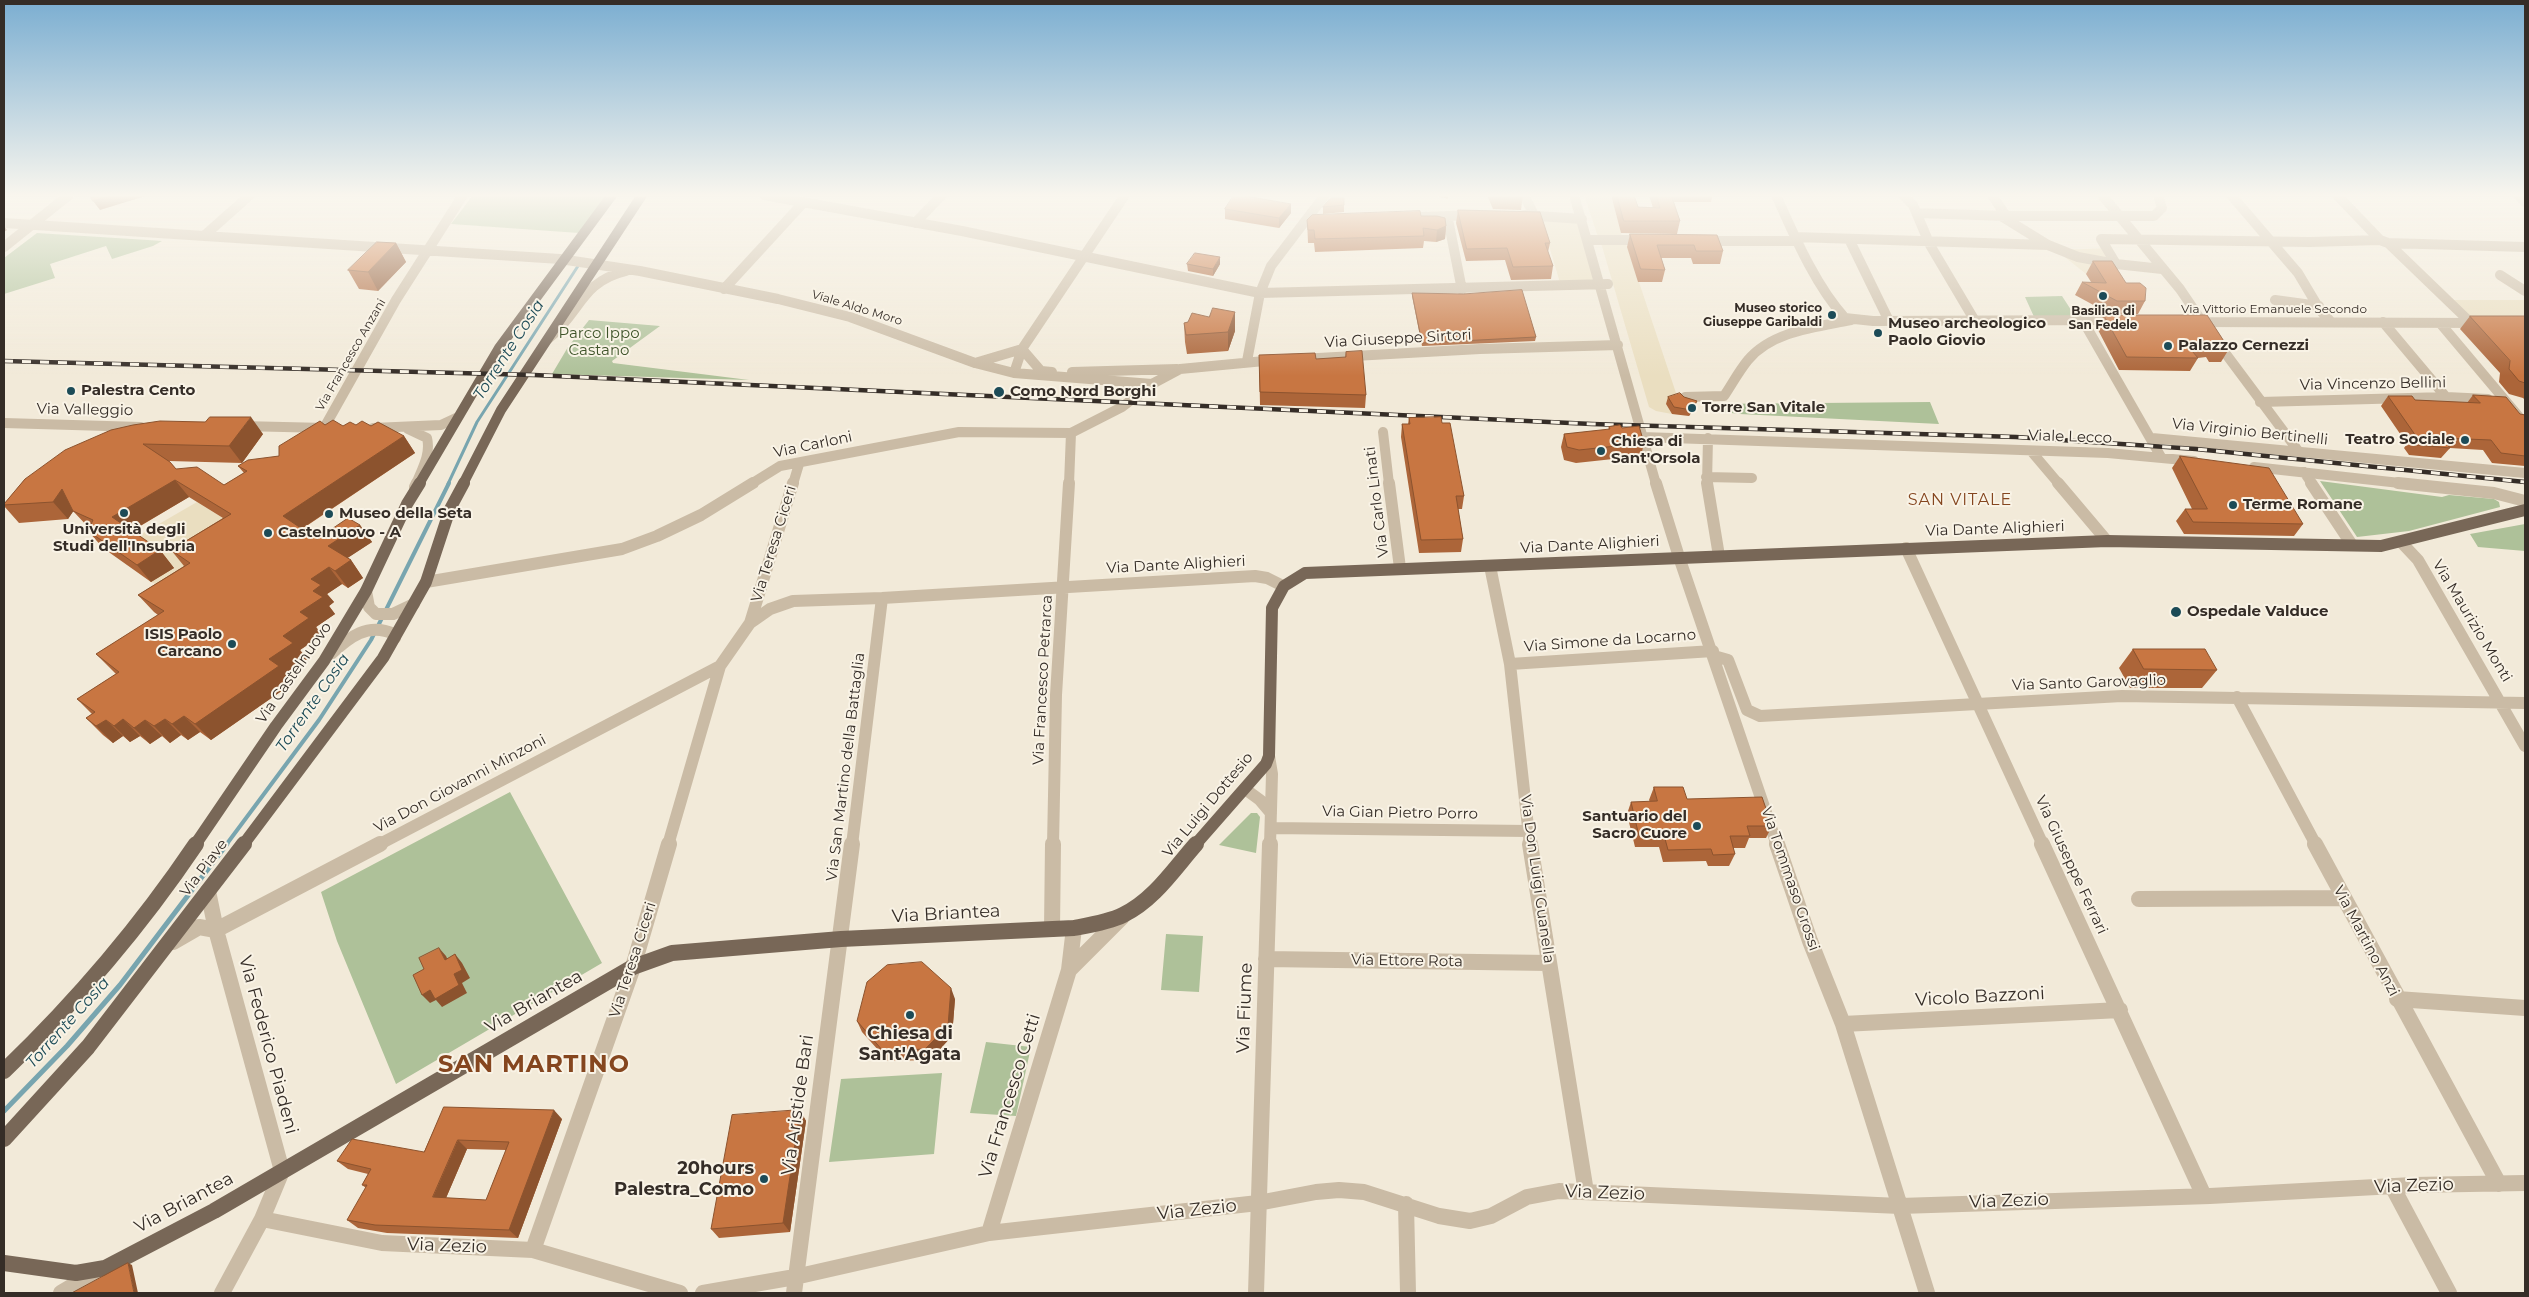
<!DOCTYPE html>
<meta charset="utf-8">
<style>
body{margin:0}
#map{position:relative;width:2529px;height:1297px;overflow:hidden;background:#f2ead9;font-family:Montserrat,sans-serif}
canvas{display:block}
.frame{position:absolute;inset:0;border:5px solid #352d27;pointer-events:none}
</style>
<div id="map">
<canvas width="2529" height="1297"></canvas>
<div class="frame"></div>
</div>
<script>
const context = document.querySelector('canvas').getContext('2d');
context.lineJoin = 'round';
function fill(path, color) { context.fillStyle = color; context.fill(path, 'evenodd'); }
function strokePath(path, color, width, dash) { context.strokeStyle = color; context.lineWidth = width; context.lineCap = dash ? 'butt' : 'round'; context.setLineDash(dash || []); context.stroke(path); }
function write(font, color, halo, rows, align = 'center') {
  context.font = font + ' Montserrat,sans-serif'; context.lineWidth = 4; context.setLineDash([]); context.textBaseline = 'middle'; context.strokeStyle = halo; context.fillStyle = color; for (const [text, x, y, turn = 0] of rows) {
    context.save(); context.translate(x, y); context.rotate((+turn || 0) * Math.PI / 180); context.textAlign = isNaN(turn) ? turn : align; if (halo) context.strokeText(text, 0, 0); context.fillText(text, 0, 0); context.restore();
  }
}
const green = new Path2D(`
 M473,195H608L579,233L451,224Z
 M37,233L148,240L162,241L153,246L112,259L106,246L50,264L55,278L4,294V258Z
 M2062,296L2075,316L2035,319L2025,297Z
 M589,320L660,326L612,361L613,363L749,380L552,374L568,347Z
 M1930,402L1939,424L1740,414L1723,412L1706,404Z
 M2320,481L2442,497L2449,495L2494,499L2499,502L2500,507L2409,531L2357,537Z
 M2525,524V551L2478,547L2470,534Z
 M510,792L602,963L396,1084L337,941L321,892Z
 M1251,813H1257L1260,817L1256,853L1219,845Z
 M1166,934L1203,936L1199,992L1161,990Z
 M986,1042L1031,1047L1016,1116L970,1113Z
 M942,1073L934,1154L829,1162L841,1079Z`);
const plaza = new Path2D(`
 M1584,195H1611L1622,236L1598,237Z
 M1540,215L1582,219L1601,285L1560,283Z
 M1601,243H1626L1678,399L1666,404L1672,414L1656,411L1649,407Z
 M2110,248L2122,265L2086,274L2056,250Z
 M2447,300H2525V326H2469Z
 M197,502L238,527L263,519L158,585L151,582L174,567L133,539Z`);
const streamFar2 = new Path2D(`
 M448,484L477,422L578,266`);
const streamFar1 = new Path2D(`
 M226,845L319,720L371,640L449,483`);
const stream = new Path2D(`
 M4,1111L67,1046L120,985L227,844`);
const minorFar2 = new Path2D(`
 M764,195L962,231L1260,293L1608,284
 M1524,195L1534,215
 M1574,195L1656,484
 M1776,195C1794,235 1815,285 1845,318L1873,321L2118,320
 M1903,195L1913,205L1930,245L1975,321
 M1992,195L2006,216
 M2102,195L2180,289L2205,326
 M2231,195L2298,273L2320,310L2331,322
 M2337,195L2380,240L2388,243L2471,323
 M2518,195L2525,202
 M1917,213L2006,216H2154L2162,208L2158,195
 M1524,215L1582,219
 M2001,216L2048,245L2078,257L2116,264L2101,239L2310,242L2380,240
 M1422,217L1474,215
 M4,223L560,259L640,271L778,299L850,317L975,363L1014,373L1152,384
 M915,223L942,195
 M1449,224L1462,290
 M205,235L250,195
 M1795,237L2048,245
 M1849,239L1889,321
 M1588,240H1645
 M1703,241H1797
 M2388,243L2525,247
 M4,247L69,195
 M2116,264L2162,269
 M2500,275L2525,291
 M724,289L804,202
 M2275,300L2319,306
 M2082,319L2161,457
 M2195,322L2480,323
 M2383,322L2446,397
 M2440,323L2525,424
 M548,339C581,313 580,282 626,271
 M2217,342L2299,452
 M1022,349L1041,371L1052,372
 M1300,359L1480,349L1618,345
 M1247,361L1260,293L1271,266L1325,195
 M975,363L1022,349
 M1072,372L1177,369
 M1014,373L1022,349L1125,195
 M1685,397L1724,396C1732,384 1739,371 1748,360C1772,331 1817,327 1851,320
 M2260,402L2446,397L2488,399
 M4,423L141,427
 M241,426L326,428
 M324,428L396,300L463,195
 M373,428L441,425L456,418
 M408,429L427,438C431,454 422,469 416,484
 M1383,432L1389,484
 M1642,437L2108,453L2194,461
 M2152,438L2525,473
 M2031,451L2059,484
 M2254,467L2409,484
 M2304,472L2312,484
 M1706,477L1752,478
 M751,484L780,466L959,432L1071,433L1122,407L1152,384L1180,369L1275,360
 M793,484L799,464
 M1069,484L1071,433
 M1707,484L1708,438`);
const minorFar1 = new Path2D(`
 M1389,483L1400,568
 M1656,483L1679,557L1777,845
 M1707,483L1719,556
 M2058,483L2107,541
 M2311,483L2352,545
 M2398,483L2494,493L2525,501
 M415,487L417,483
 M2401,542L2418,560L2525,746
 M1906,548L2043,845
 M1490,566L1510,664L1530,845
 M426,582L622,549L657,536L701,515L753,483
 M366,591L369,607L376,614H393L414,604
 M750,623L793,483
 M330,655C349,637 368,622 394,634L395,638
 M1714,656L1728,660L1747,710L1760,716L2122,696L2525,703
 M1510,664L1713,651
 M2237,697L2316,845
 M1269,756L1272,774L1270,845
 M1245,789L1260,800L1271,813
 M1271,828L1528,831
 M378,845L720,666
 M668,845L720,666L750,623L770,609L793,601L882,598L1255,576L1267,578L1283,586
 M852,845L882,598
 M1053,845L1056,695L1069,483`);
const minor = new Path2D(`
 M1530,844L1586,1192
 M1777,844L1810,941L1843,1024L1927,1293
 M2042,844L2204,1196
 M2315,844L2499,1184
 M208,891L216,930L282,1171L262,1219L382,1243L533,1250L680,1293
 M2139,899L2344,898
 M1052,929L1053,844
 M216,930L380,844
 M173,942L199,927L216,930
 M1266,959L1549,963
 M1069,970L1074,928
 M2397,999L2525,1008
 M1843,1024L2120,1010
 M2392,1186L2449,1293
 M1406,1204L1408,1293
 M989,1233L1069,970L1122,917
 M533,1250L633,967L669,844
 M61,1293L98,1271
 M222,1293L262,1219
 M703,1293L795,1277L989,1233L1258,1203L1316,1192L1339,1190L1364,1192L1439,1216L1470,1221L1491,1216L1527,1197L1559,1191L1900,1206L2210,1196L2413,1185L2525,1183
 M794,1293L852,844
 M1256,1293L1270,844`);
const majorFar2 = new Path2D(`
 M419,484L499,348L612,195
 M463,484L501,410L642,195`);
const majorFar1 = new Path2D(`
 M195,845L276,726L324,661L366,591L407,504L420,483
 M243,845L383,658L426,582L450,509L464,483
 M1195,845L1266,764L1269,756L1272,608L1284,586L1305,573L2107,541L2381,546L2525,510`);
const major = new Path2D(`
 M4,1071C76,1002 140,927 196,844
 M4,1139L88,1047L244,844
 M4,1263L76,1273L105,1268L214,1211L633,967L672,953L841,939L1074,928C1090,925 1109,922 1123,915C1154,900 1174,869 1196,844`);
const rail = new Path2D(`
 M4,361L534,375L1592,424L2016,437L2196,449L2525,482`);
const wall = new Path2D(`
 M1437,195H1449L1448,199L1437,196Z
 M1487,195H1523L1521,210L1493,209Z
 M1611,195H1634L1638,207L1653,208L1649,195H1713L1711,202H1674L1680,221L1677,234L1621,233Z
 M1344,198V212L1323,214V207Z
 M1291,204V213L1279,228L1225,219V209Z
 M1458,210L1550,243L1548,252L1553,266L1551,279L1511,280L1505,260L1466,261L1456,223Z
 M1421,216L1446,226L1445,239L1436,242L1424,241L1423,248L1315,252L1314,243H1308L1307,220Z
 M1630,234L1717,235L1723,251L1720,264H1693L1691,258H1661L1665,270L1662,282H1638L1627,247Z
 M396,243L406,262L378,291L359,289L348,270Z
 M2093,261L2126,283L2145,301L2138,314H2110L2075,295L2082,282H2091L2086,274Z
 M1187,264H1220L1213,276L1188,271Z
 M1412,293L1536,337L1535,341L1422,346L1412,296Z
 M1235,312V331L1228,351L1187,354L1185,342L1184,323Z
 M2104,315H2207L2229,349L2221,362H2209L2206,357L2198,358L2190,371L2119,370L2097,328Z
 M2470,316H2525V400L2523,398L2509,394L2499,382L2500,373L2460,329Z
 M1346,352L1366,395L1365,408L1260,405L1259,355L1316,359L1345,358Z
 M2473,395L2520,414L2525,415V466L2492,463L2483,450L2450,448L2441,458L2409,455L2404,448L2407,444L2381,406L2388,396L2415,400L2467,403Z
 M1668,397L1695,407L1689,416L1672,414L1666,404Z
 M1409,418L1442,423L1464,496L1462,509H1458L1463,539L1461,552L1419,553L1401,437L1402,424H1408Z
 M205,422L263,434L242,463L169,461L176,469L224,485L244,473L238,466L279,456L325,425L343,426L356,425L371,426L404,436L415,453L302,529L317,539L360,525L372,542L347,558L351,560L363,578L348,588L342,584L327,594L334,602L329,606L335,614L316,627L322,635L300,650L307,659L285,674L293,683L211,740L200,732L188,740L181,735L170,743L162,736L150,744L140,736L130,742L123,736L113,743L103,735L86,718L92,714L77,699L116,674L96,654L158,615L154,612L138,595L184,566L171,550L223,518L189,497L132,531L160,550L174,568L151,582L103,548L88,531L89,528L73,511L68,519L19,523L4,506V504L25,479Z
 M1609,427L1622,428L1644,443L1641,456L1576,463L1564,460L1561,447L1564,434L1608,430Z
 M2180,456L2303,524L2294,536L2184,534L2176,521L2185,509H2192L2172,468Z
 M2133,649L2217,670L2202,688H2130L2119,668Z
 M1654,787L1687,799L1772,826L1766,838H1749L1745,848H1733L1735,854L1729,866H1708L1706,861L1663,862L1659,847H1635L1627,814L1631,802H1650L1649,800Z
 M955,999L952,1036L930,1060L888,1061L862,1032L857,1021Z
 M444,1107L562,1119L518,1238L387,1233L358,1228L347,1220L366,1188L362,1185L368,1174L348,1169L337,1161L424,1152ZM467,1149L506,1150L486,1200L446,1198Z
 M800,1110L806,1121L790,1232L719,1238L711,1229Z`);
const shadedWall = new Path2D(`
 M113,195H149L100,210L93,201Z
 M1291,204V213L1279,228V218Z
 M4,226L7,230L4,232Z
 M1446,226L1445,239L1436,242L1437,230Z
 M396,243L406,262L378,291L368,272Z
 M1220,257V264L1213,276V269Z
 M1235,312V331L1228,351V332Z
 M1697,401L1695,407L1689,416L1691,410Z
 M251,417L263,434L242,463L229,446Z
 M404,436L415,453L295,533L283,516Z
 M175,480L189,497L126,534L112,517Z
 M62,489L77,506L68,519L53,502Z
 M360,525L372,542L340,563L328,546Z
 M160,550L174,568L151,582L137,565Z
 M351,560L363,578L348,588L335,571Z
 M329,567L342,584L327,594L334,602L329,606L335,614L316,627L322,635L300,650L307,659L285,674L293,683L211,740L195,724L269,659L283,636L300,612L313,591L311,579Z
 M184,716L200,732L188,740L172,724Z
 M123,719L140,736L130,742L114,726Z
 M165,719L181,735L170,743L154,726Z
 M106,720L123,736L113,743L96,726Z
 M145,720L162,736L150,744L134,728Z
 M439,948L446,956L452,969L445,960Z
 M455,954L462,963L470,978L462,983L467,993L442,1007L436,1000L430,1003L422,995L454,974Z
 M951,988L955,999L952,1036L930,1060L925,1049Z
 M554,1110L562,1119L518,1238L509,1230Z
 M800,1110L806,1121L790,1232L783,1223Z
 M458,1140L467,1149L443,1205L433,1197Z
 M128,1263L132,1265L138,1293H134Z`);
const building = new Path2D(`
 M90,195H113L93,201Z
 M1234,195H1240L1291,204L1279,218L1225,209Z
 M1617,195H1634L1638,207L1660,208L1656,195H1671L1680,221H1624Z
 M1331,198H1344V205L1323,207Z
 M1458,210L1540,212L1550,243H1545L1553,266L1513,267L1507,248L1467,249Z
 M1420,211L1421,216H1437L1445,218L1446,226L1437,230L1423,228L1424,236L1315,239L1314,230H1308L1307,220L1312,215Z
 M1630,234L1717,235L1723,251H1696L1694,245H1657L1665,270L1641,269Z
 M377,242L396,243L368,272L348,270Z
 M1195,253L1220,257L1213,269L1187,264Z
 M2093,261H2112L2126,283H2140L2146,288L2145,301H2117L2082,282L2106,283Z
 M1522,290L1536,337L1422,343L1412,293L1463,294Z
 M1213,308L1235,312L1228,332L1186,335L1184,323L1188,322L1192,313L1209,317Z
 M2104,315H2207L2229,349H2217L2214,345H2187L2198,358L2127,357Z
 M2470,316H2525V383L2519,381L2509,369L2510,361Z
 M1362,351L1366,395L1260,392L1259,355L1315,353L1316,359L1346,357V352Z
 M1680,393L1684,397L1697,401L1691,410L1674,407L1668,397Z
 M2473,395L2506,397L2520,414L2525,415V456L2501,453L2491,440L2442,438L2450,448L2417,445L2412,438L2418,439L2388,396H2412L2415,400L2480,403Z
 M210,417H251L229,446L143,444L170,462L176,469L197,467L224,485L247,471L238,466L248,460L279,456V446L320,421L325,425L333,420L343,426L350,422L356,425L362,421L371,426L378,422L404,436L283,516L317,539L348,518L360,525L328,546L351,560L335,571L329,567L311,579L321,585L313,591L323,597L300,612L309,618L283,636L293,643L269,659L279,666L195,724L184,716L172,724L165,719L154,726L145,720L134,728L123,719L114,726L106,720L96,726L86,718L95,712L77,699L119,672L96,654L164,611L138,595L190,563L171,550L231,514L175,480L112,517L160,550L137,565L88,531L93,520L73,511L62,489L53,502L4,505V504L25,479L65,450L111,430L133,425L160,421L205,422Z
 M1441,417L1442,423H1450L1464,496H1456L1463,539L1421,540L1402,424H1410L1409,418Z
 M1620,425L1622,428L1639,426L1644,443L1579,450L1567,447L1564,434L1610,429L1609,427Z
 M2180,456L2269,468L2303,524L2193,522L2185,509H2207Z
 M2133,649H2205L2217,670L2144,669Z
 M1654,787H1683L1687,799L1762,797L1772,826H1747L1750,836H1730L1735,854L1713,855L1711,849L1668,850L1664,835L1639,836L1631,802L1657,801Z
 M439,948L445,960L455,954L462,970L454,974L459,985L435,999L430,990L422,995L413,975L424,969L419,958Z
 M922,962L951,988L948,1026L925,1049L883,1051L857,1021L867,982L887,965Z
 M444,1107L554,1110L509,1230L375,1225L347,1220L367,1185H362L371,1169L337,1161L352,1139L424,1152ZM458,1140L509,1142L486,1200L433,1197Z
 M800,1110L783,1223L711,1229L732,1115Z
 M128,1263L134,1293H72Z`);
const markers = [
 [2103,296,5,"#1c4b57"],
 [1832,315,5,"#1c4b57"],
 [1878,333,5,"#1c4b57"],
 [2168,346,5,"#1c4b57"],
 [71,391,5,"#1c4b57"],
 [999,392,6,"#1c4b57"],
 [1692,408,5,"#1c4b57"],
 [2465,440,5,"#1c4b57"],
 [1601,451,5,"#1c4b57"],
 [2233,505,5,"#1c4b57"],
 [124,513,5,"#1c4b57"],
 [329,514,5,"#1c4b57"],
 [268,533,5,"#1c4b57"],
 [2176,612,6,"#1c4b57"],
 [232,644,5,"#1c4b57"],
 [1697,826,5,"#1c4b57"],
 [910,1015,5,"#1c4b57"],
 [764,1179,5,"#1c4b57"]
];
const farStreetnames = [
 ["Viale Aldo Moro",857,308,17],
 ["Via Vittorio Emanuele Secondo",2274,309],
 ["Via Francesco Anzani",351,355,-60]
];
const farPoinames = [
 ["Museo storico",1822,308],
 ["Giuseppe Garibaldi",1822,322],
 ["Basilica di",2103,311,"center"],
 ["San Fedele",2103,325,"center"]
];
const poiNames = [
 ["Museo archeologico",1888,324],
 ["Paolo Giovio",1888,341],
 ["Palazzo Cernezzi",2178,346],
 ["Palestra Cento",81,391],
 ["Como Nord Borghi",1010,392],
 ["Torre San Vitale",1702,408],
 ["Teatro Sociale",2455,440,"right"],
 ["Chiesa di",1611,442],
 ["Sant'Orsola",1611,459],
 ["Terme Romane",2243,505],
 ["Museo della Seta",339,514],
 ["Università degli",124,530,"center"],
 ["Studi dell'Insubria",124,547,"center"],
 ["Castelnuovo - A",278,533],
 ["Ospedale Valduce",2187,612],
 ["ISIS Paolo",222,635,"right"],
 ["Carcano",222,652,"right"],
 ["Santuario del",1687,817,"right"],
 ["Sacro Cuore",1687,834,"right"]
];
const parkNames = [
 ["Parco Ippo",599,334],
 ["Castano",599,351]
];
const streetNames = [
 ["Via Giuseppe Sirtori",1398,339,-3],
 ["Via Vincenzo Bellini",2373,384,-1],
 ["Via Valleggio",85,410,1],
 ["Via Virginio Bertinelli",2250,432,6],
 ["Viale Lecco",2070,437,2],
 ["Via Carloni",813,445,-12],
 ["Via Carlo Linati",1377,502,-97],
 ["Via Dante Alighieri",1995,529,-2],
 ["Via Teresa Ciceri",774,544,-73],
 ["Via Dante Alighieri",1590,545,-3],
 ["Via Dante Alighieri",1176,565,-3],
 ["Via Maurizio Monti",2472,621,59],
 ["Via Simone da Locarno",1610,641,-4],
 ["Via Castelnuovo",294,673,-55],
 ["Via Francesco Petrarca",1043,680,-87],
 ["Via Santo Garovaglio",2089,683,-2],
 ["Via San Martino della Battaglia",846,767,-83],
 ["Via Don Giovanni Minzoni",460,784,-28],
 ["Via Luigi Dottesio",1208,805,-50],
 ["Via Gian Pietro Porro",1400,813,1],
 ["Via Giuseppe Ferrari",2071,865,65],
 ["Via Piave",204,868,-53],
 ["Via Don Luigi Guanella",1537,879,82],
 ["Via Tommaso Grossi",1790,879,71],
 ["Via Martino Anzi",2366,941,62],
 ["Via Teresa Ciceri",633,960,-72],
 ["Via Ettore Rota",1407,961,1]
];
const waterNames = [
 ["Torrente Cosia",509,350,-57],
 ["Torrente Cosia",313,703,-55],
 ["Torrente Cosia",68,1023,-48]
];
const neighbourhoodNames = [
 ["SAN VITALE",1960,500]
];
const nearStreetnames = [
 ["Via Briantea",946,914,-3],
 ["Vicolo Bazzoni",1980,997,-3],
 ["Via Briantea",534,1002,-30],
 ["Via Fiume",1245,1008,-88],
 ["Via Federico Piadeni",268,1045,75],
 ["Via Francesco Cetti",1010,1096,-73],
 ["Via Aristide Bari",798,1105,-82],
 ["Via Zezio",2414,1186,-2],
 ["Via Zezio",1605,1193,2],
 ["Via Zezio",2009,1201,-2],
 ["Via Briantea",184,1203,-28],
 ["Via Zezio",1197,1210,-6],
 ["Via Zezio",447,1246,2]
];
const nearPoinames = [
 ["Chiesa di",910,1034],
 ["Sant'Agata",910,1055],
 ["20hours",754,1169,"right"],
 ["Palestra_Como",754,1190,"right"]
];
const nearDistrictnames = [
 ["SAN MARTINO",534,1065]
];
fill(green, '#aec199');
fill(plaza, '#eadec0');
strokePath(streamFar2, '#78a5af', 3);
strokePath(streamFar1, '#78a5af', 4);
strokePath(stream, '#78a5af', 5);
strokePath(minorFar2, '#cabba5', 10);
strokePath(minorFar1, '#cabba5', 12);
strokePath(minor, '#cabba5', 16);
strokePath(majorFar2, '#786757', 10);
strokePath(majorFar1, '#786757', 12);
strokePath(major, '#786757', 16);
strokePath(rail, '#352d27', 4.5);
strokePath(rail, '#f9f3e6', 3, [9]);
fill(wall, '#ac6539');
fill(shadedWall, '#8c532e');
fill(building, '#c87642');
strokePath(building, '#8c532e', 1);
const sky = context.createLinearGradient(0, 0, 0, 376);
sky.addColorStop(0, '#7baed1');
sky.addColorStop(0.52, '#f9f6ee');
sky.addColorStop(1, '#f9f6ee00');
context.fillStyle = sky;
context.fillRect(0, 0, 2529, 376);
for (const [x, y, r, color] of markers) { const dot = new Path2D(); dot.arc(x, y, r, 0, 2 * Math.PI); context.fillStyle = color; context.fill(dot); strokePath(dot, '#f9f3e6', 2); }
write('12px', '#352d27', '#f9f3e6', farStreetnames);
write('bold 12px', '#352d27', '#f9f3e6', farPoinames, 'right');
write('bold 15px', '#352d27', '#f9f3e6', poiNames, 'left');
write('15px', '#3f542a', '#f9f3e6', parkNames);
write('15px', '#352d27', '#f9f3e6', streetNames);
write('italic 16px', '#1c4b57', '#f9f3e6', waterNames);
context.letterSpacing = '1px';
write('16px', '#85461f', '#f9f3e6', neighbourhoodNames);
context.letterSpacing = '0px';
write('18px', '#352d27', '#f9f3e6', nearStreetnames);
write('bold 18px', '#352d27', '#f9f3e6', nearPoinames);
context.letterSpacing = '1px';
write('bold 24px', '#85461f', '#f9f3e6', nearDistrictnames);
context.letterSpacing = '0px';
</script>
